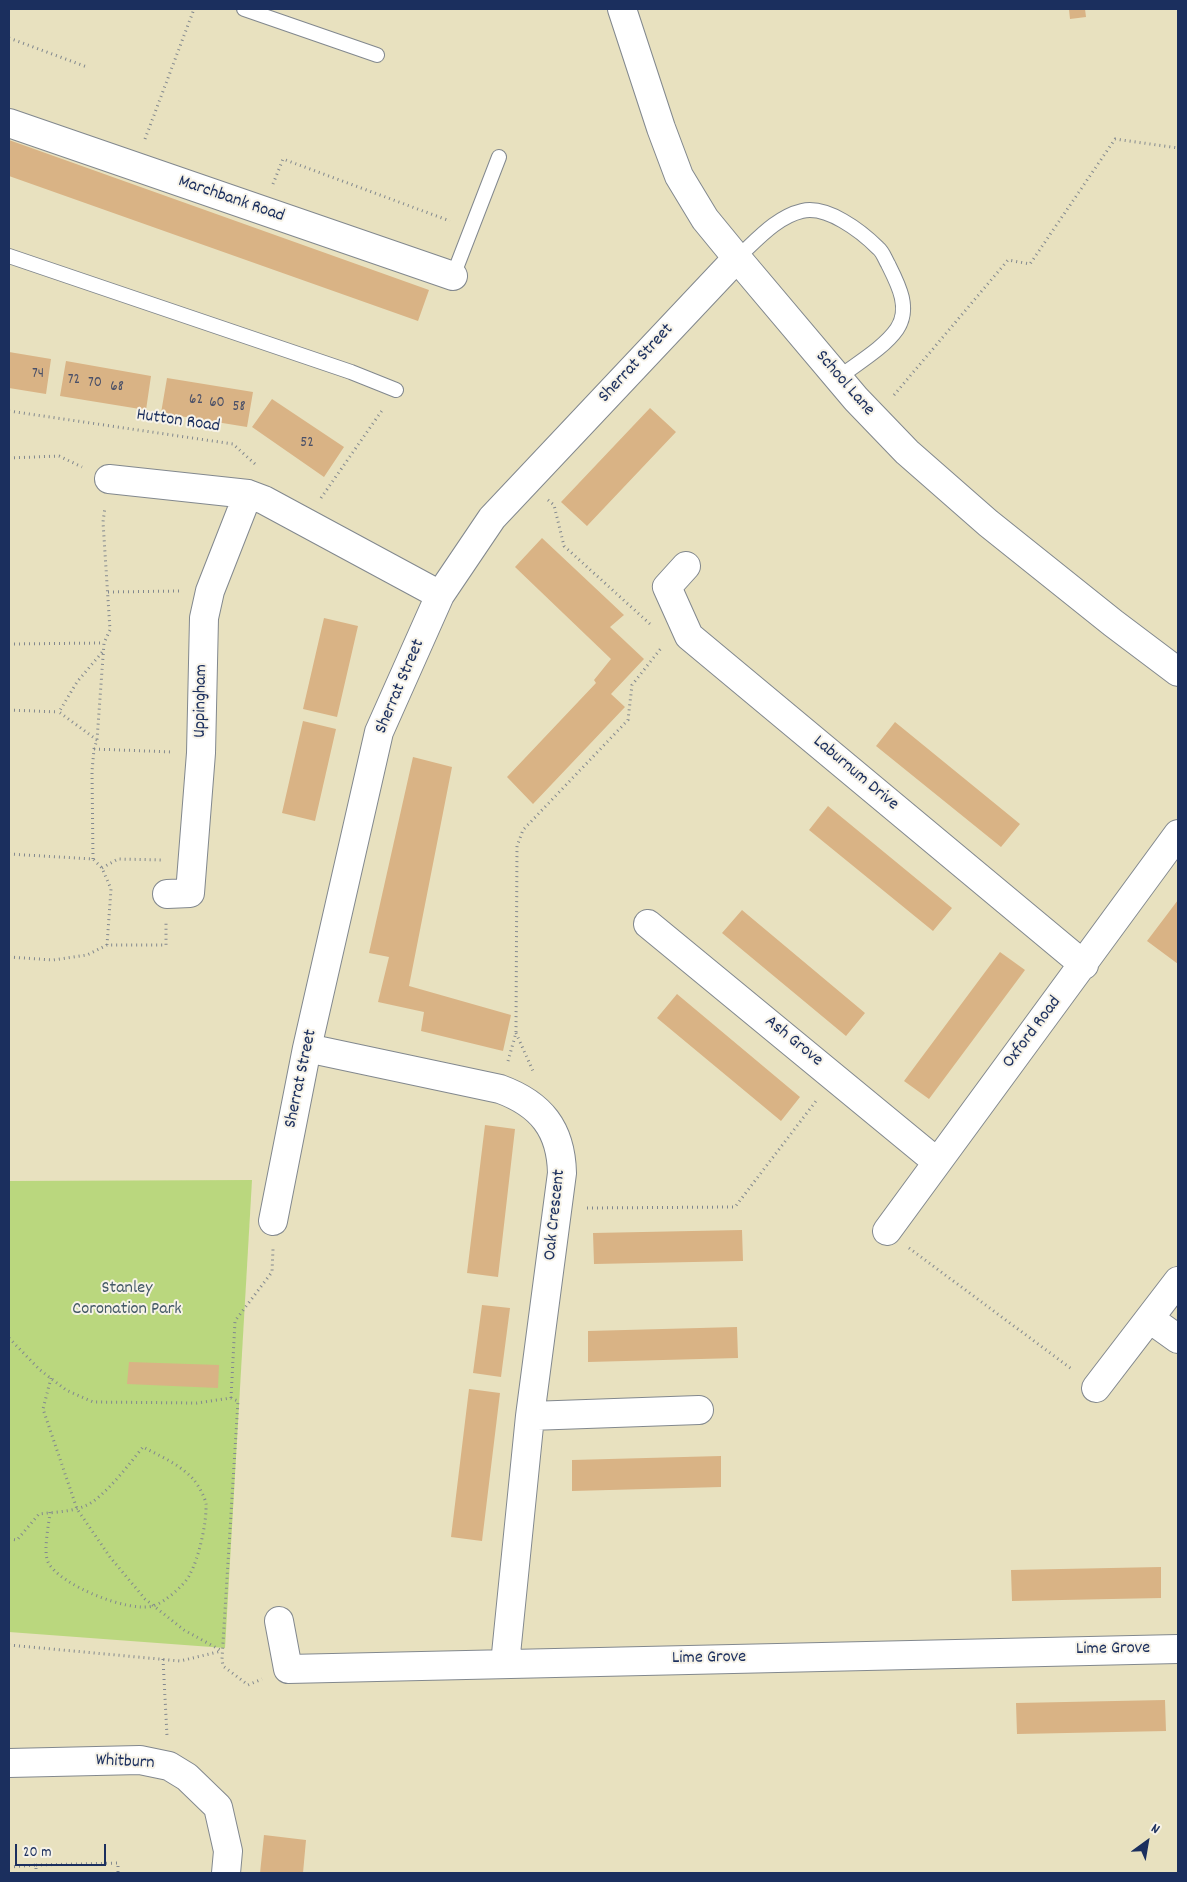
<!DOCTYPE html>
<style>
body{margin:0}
#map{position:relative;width:1187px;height:1882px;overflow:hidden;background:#e8e1bf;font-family:Dekko,sans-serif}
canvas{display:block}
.frame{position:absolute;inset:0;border:10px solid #1b2f5e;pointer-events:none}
.north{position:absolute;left:1122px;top:1817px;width:50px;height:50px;-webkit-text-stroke:4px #f7f3e8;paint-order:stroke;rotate:32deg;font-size:14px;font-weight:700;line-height:20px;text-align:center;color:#1b2f5e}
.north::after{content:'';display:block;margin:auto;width:18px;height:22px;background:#1b2f5e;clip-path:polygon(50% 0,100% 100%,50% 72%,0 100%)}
.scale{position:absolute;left:15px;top:1844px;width:91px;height:22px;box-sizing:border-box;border:2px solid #1b2f5e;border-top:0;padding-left:6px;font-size:15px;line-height:18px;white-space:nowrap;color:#1b2f5e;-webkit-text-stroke:4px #f7f3e8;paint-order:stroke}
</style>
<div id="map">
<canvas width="1187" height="1882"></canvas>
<div class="frame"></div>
<div class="north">N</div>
<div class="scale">20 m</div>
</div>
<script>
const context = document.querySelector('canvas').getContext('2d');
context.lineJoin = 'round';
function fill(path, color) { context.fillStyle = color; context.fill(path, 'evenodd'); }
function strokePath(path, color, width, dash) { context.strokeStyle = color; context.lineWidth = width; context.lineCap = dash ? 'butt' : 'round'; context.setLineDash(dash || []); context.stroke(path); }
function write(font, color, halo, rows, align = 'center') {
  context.font = font + ' Dekko,sans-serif'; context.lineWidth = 4; context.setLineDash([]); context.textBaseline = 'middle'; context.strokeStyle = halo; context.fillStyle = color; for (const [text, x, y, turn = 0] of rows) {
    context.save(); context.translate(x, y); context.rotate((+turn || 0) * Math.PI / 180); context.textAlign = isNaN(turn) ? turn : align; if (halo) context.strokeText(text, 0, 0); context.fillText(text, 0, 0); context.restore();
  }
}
const green = new Path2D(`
 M252,1180L225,1648L9,1632V1181Z`);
const building = new Path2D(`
 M1069,9H1085L1086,17L1070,19Z
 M9,140L429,290L418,321L9,176Z
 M9,352L51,359L46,394L9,388Z
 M66,361L151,376L146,410L60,396Z
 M167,378L253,392L247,427L161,413Z
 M272,399L344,447L324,477L252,427Z
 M650,408L676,432L587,526L561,502Z
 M542,538L624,615L610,627L644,659L611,694L625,707L533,804L507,777L596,683L594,680L611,659L515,567Z
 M324,618L358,626L337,717L303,709Z
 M303,721L336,729L315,821L282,813Z
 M895,722L1020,824L1001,847L876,746Z
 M413,757L452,767L409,986L511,1015L503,1051L421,1031L424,1012L378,1002L389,957L369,953Z
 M828,806L952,908L933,931L809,830Z
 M1178,900V964L1147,941Z
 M742,910L865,1013L846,1036L722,933Z
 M1000,952L1025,970L929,1099L904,1081Z
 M677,994L800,1097L781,1121L657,1018Z
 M485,1125L515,1129L498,1277L467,1273Z
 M742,1230L743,1261L594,1264L593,1233Z
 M482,1305L510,1308L501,1377L473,1373Z
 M737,1327L738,1358L588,1362V1331Z
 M129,1362L219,1365L218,1388L127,1384Z
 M469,1389L500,1393L482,1541L451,1537Z
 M721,1456V1487L572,1491V1460Z
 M1161,1567V1598L1012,1601L1011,1570Z
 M1165,1700L1166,1731L1017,1734L1016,1703Z
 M264,1835L306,1840L303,1873H260Z`);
const path = new Path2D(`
 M9,38L87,67
 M145,139L194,9
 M273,184L283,159L450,221
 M894,395L1008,260L1030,264L1115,139L1178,148
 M9,411L233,444L255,464
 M9,458L59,456L82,467
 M321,498L383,409
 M548,500L554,505L564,546L650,624
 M108,592L180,591
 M9,644L104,643
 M9,710L59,712
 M97,740L59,712L77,682L104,650
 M94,749L173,752
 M9,854L93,859L102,868L111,889L107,945
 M93,859L92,771L94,749L97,740L104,643L110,630L103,522L105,507
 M102,868L118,859L164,860
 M9,957L53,960L87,955L107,945H166V922
 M516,1033L533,1071
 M508,1061L516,1033L517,846L523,830L628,720L632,685L662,647
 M587,1208L735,1207L816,1101
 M909,1248L1073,1370
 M9,1338L40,1370L66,1390L93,1402L197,1403L231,1398L238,1401L222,1659L223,1666L248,1685L262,1679
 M51,1378L43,1409L77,1509L110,1557L145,1599L184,1630L222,1651
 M231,1398L235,1321L272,1272L273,1249
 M9,1539L17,1540L39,1514C54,1512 71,1512 85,1506C104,1498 130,1463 143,1447C160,1456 181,1465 194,1480C198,1485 205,1497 206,1504C207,1521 199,1558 190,1574C186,1584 164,1603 153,1606C129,1613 59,1585 48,1562C43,1551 49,1524 50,1512
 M9,1645L180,1661L222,1651
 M163,1659L167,1736
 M36,1865L118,1863V1873
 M9,1867L36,1865V1873`);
const service = new Path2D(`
 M244,9L377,55
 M9,256L351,372L396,390
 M737,258C756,241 776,217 802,211C827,205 861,231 878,248C883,252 885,259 888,264C898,284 911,308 897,329C884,348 856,364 838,378
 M453,276L499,157`);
const minor = new Path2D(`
 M9,123L453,276
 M109,479L248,494L264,500L440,595
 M686,566L667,587L689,636L1084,965
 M167,894L190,893L201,753L204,618L210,591L248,494
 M648,924L937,1162
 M307,1048L500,1089C541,1104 561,1129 562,1173L530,1416L505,1664
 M273,1221L307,1048L379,732L440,595L492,518L737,258
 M887,1231L1178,834
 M1150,1319L1178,1339
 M1096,1388L1178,1281
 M530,1416L699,1410
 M279,1621L288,1669L1178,1649
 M9,1763L140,1760L169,1766L187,1777L218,1807L228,1851L226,1873`);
const tertiary = new Path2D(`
 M622,9L661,128L679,176L705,219L737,258L856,399L907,452L988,523L1113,623L1178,672`);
const numberNames = [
 ["74",38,375],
 ["72",74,381],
 ["70",95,384],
 ["68",117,388],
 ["62",196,401],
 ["60",217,404],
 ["58",239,408],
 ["52",307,444]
];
const streetNames = [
 ["Marchbank Road",231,200,19],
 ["Sherrat Street",637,364,-47],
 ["School Lane",844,384,49],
 ["Hutton Road",178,422,8],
 ["Sherrat Street",401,687,-67],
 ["Uppingham",202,701,-89],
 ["Laburnum Drive",855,774,40],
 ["Oxford Road",1033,1033,-53],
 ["Ash Grove",793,1042,39],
 ["Sherrat Street",302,1079,-78],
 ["Oak Crescent",556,1215,-84],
 ["Lime Grove",1113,1650,-1],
 ["Lime Grove",709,1659,-1],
 ["Whitburn",125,1763,3]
];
const parkNames = [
 ["Stanley",127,1290],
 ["Coronation Park",127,1311]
];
fill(green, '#bad77e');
fill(building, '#d9b385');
strokePath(service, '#82888e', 16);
strokePath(minor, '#82888e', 30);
strokePath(tertiary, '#82888e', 30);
strokePath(path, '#82888e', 3, [1, 4]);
strokePath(service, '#fff', 14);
strokePath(minor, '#fff', 28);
strokePath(tertiary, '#fff', 28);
write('15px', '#4a5068', null, numberNames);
write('18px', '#1b2f5e', '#f7f3e8', streetNames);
write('18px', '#435966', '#f7f3e8', parkNames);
</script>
